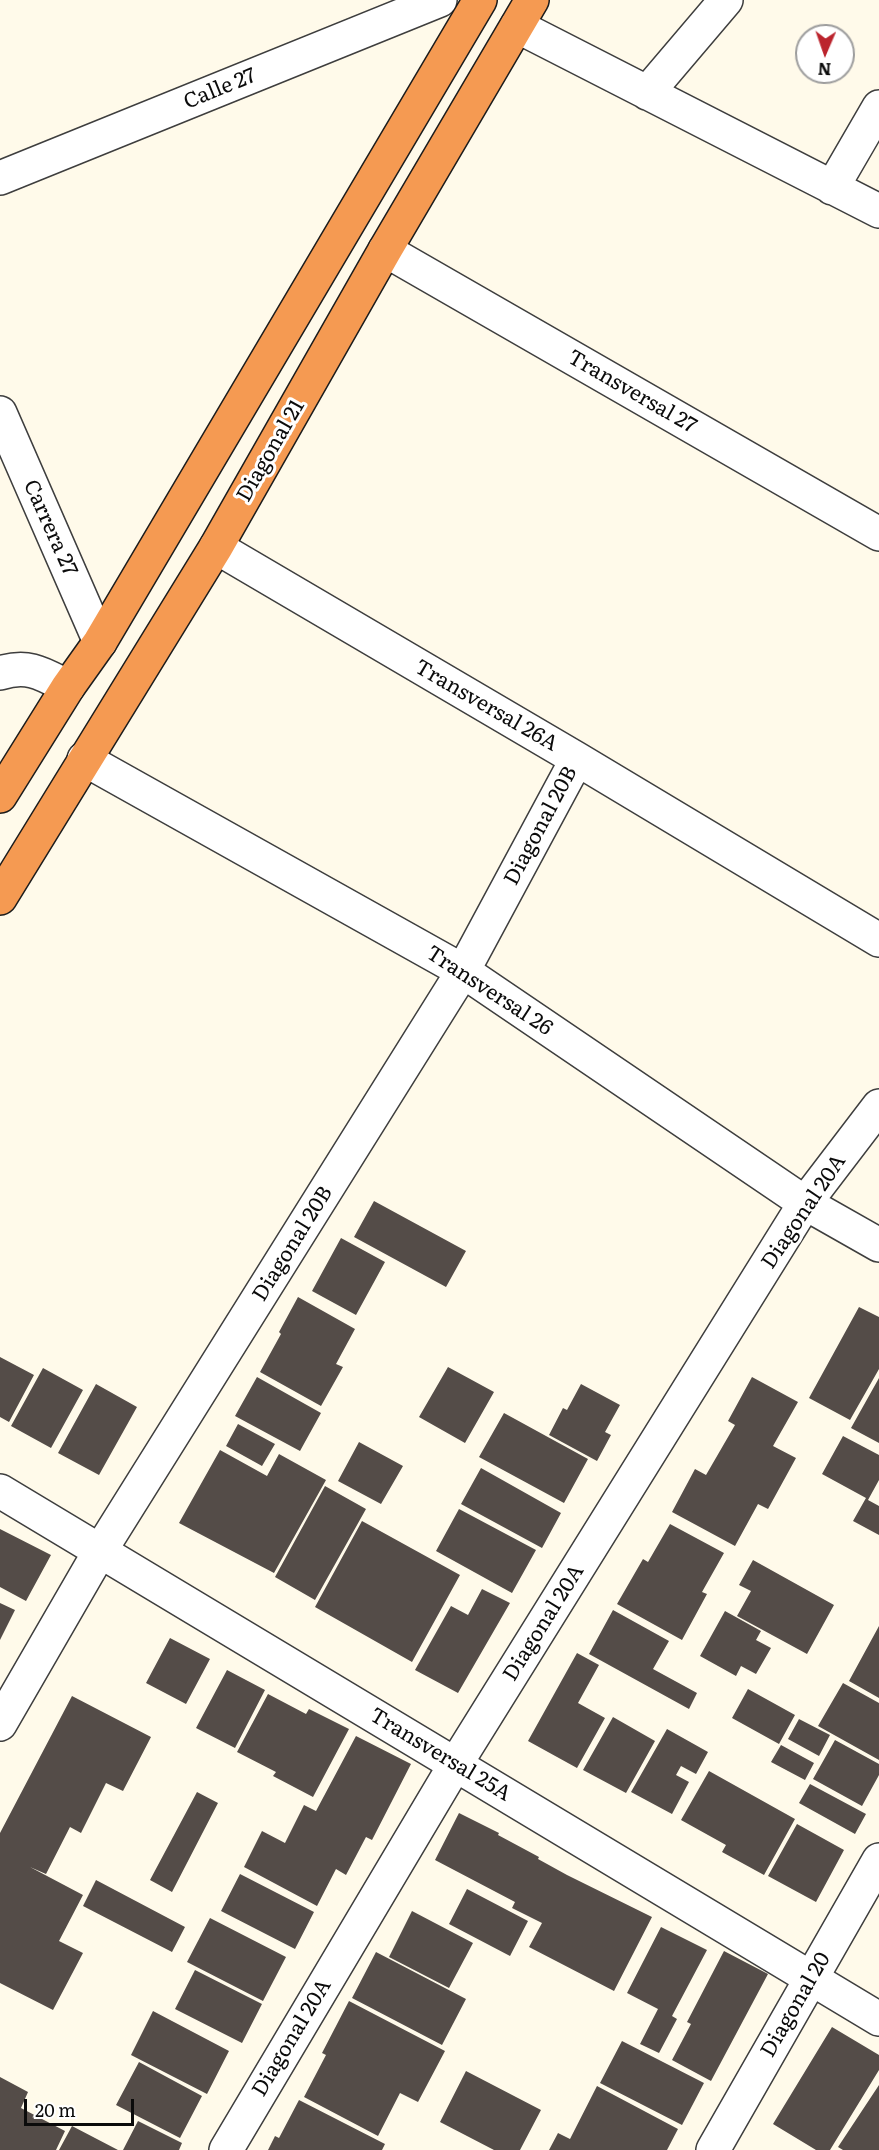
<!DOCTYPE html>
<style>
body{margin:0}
#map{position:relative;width:879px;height:2150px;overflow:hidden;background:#fffaea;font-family:Literata,serif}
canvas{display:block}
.north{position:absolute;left:795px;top:24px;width:60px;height:60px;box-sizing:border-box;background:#fff;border:2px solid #9d9d9d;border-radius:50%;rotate:182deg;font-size:16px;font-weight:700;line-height:24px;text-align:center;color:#0b0b0b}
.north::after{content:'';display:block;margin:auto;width:21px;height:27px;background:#bb242d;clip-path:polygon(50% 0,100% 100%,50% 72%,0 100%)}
.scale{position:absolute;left:24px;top:2099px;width:110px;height:27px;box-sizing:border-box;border:3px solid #0b0b0b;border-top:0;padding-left:8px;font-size:18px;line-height:21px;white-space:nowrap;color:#0b0b0b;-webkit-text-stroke:4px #fff;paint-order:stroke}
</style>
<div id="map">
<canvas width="879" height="2150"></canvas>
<div class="north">N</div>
<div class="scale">20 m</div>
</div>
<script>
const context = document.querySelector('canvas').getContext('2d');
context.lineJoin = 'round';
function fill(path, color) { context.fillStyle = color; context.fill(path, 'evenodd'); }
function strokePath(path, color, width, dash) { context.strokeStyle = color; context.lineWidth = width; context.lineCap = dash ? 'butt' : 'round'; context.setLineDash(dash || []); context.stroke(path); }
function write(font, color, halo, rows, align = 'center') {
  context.font = font + ' Literata,serif'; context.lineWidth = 6; context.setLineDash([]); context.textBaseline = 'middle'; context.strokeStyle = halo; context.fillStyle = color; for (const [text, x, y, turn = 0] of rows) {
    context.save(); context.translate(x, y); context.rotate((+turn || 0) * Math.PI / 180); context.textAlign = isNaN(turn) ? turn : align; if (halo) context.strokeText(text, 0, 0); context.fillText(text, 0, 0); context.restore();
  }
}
const building = new Path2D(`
 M374,1201L466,1251L446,1287L354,1237Z
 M341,1238L385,1262L356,1315L312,1291Z
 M298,1297L355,1329L336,1364L343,1367L321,1406L260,1372L281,1334L279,1332Z
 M859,1307L879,1317V1369L850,1420L809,1398Z
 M0,1357L34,1375L9,1422L0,1417Z
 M448,1367L494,1392L465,1443L419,1417Z
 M43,1368L83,1390L51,1448L11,1426Z
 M257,1377L321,1413L300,1451L235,1416Z
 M752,1377L798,1402L773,1446L796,1458L768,1509L758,1504L735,1546L672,1512L695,1469L706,1475L735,1425L728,1421Z
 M879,1378V1443L851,1428Z
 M96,1384L137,1407L99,1475L58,1453Z
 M581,1384L620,1405L605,1432L611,1435L597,1461L549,1435L563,1408L567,1410Z
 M504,1413L588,1459L564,1503L479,1457Z
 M238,1424L275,1444L262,1466L226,1446Z
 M843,1436L879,1455V1480L868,1500L879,1506V1535L853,1521L866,1498L822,1474Z
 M359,1442L403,1466L381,1504L338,1481Z
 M220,1450L267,1476L279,1454L326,1480L274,1573L179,1523Z
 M481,1468L561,1513L542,1548L461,1504Z
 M325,1486L366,1509L315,1600L275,1577Z
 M459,1509L536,1550L512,1593L436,1551Z
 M362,1521L460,1575L412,1662L315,1607Z
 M670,1524L724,1553L702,1592L707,1594L682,1640L617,1604L643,1559L648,1562Z
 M0,1529L51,1555L26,1601L0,1587Z
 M753,1560L834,1605L807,1654L737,1616L751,1591L739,1585Z
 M482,1589L510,1603L458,1693L415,1670L451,1606L468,1615Z
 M0,1603L15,1610L0,1640Z
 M613,1610L669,1641L653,1669L697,1693L689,1709L589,1654Z
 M725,1611L761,1631L756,1640L771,1648L756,1674L741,1666L736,1676L700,1656Z
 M879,1626V1698L849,1681Z
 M170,1638L210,1659L186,1704L146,1683Z
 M577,1653L599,1665L578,1703L605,1718L577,1768L528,1741Z
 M227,1670L265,1690L235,1748L196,1728Z
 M843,1683L879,1703V1760L818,1726Z
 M748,1689L795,1715L779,1744L732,1718Z
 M268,1694L306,1714L309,1709L349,1729L313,1797L273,1776L276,1772L237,1752Z
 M72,1696L151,1737L123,1791L106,1783L81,1833L70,1827L46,1874L30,1867L83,1895L59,1941L83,1953L53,2010L0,1983V1833Z
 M613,1717L655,1741L626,1793L583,1770Z
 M799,1719L830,1735L819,1756L788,1739Z
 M667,1729L708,1752L696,1774L681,1766L676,1775L689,1782L672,1814L631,1792Z
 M356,1736L411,1764L372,1840L366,1837L346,1875L336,1869L317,1906L244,1867L262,1831L285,1843L304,1805L316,1811Z
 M835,1740L879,1764V1775L862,1806L813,1779Z
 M781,1745L814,1763L805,1780L771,1762Z
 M709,1771L795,1819L764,1875L722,1852L726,1845L681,1820Z
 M810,1784L866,1814L855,1834L799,1803Z
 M197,1792L218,1803L172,1892L150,1880Z
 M459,1813L499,1833L498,1835L539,1857L538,1859L567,1875L652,1917L614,1991L529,1947L542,1923L512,1908L515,1902L435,1860Z
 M797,1824L844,1850L816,1902L768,1876Z
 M240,1874L314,1912L295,1949L221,1911Z
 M96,1880L185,1927L172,1952L83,1906Z
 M467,1889L528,1921L510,1956L449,1924Z
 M412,1911L473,1943L449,1988L389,1957Z
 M210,1918L286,1957L263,2001L187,1962Z
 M661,1927L707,1950L672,2016L677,2019L659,2053L640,2044L658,2009L627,1993Z
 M724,1951L768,1974L711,2081L672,2060L691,2024L687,2022Z
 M376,1952L466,1999L442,2045L352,1998Z
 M195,1970L262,2004L242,2043L175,2009Z
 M349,2001L445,2051L418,2102L400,2093L378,2136L304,2097L326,2055L322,2053Z
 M153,2011L229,2051L207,2094L131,2055Z
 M832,2027L879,2055V2070L830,2150H816L773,2124Z
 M622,2041L704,2083L682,2125L600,2083Z
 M139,2062L202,2096L180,2138L116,2105Z
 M466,2071L541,2110L520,2150H494L440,2122Z
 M0,2077L28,2092L21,2108L65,2131L56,2150H0Z
 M879,2085V2150H843L838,2147Z
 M597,2086L678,2129L667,2150H549L558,2133L570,2139Z
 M299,2100L385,2144L382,2150H268L275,2136L279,2138Z
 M138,2121L182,2143L179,2150H123Z
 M72,2126L118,2150H59Z`);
const street = new Path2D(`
 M517,26L879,211
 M647,93L726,0
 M0,178L440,0
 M832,188L879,107
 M385,250L879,534
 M0,413L100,642
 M216,547L577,759L879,940
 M0,673C29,664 43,674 68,687
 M84,759L463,971L805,1203L879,1245
 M0,1491L879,2019
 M0,1724L100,1551L463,971L577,759
 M226,2150L455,1765L805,1203L879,1106
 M713,2150L879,1860`);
const highway = new Path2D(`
 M0,796L68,687L100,642L480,0
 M0,898L216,547L385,250L532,0`);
const streetNames = [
 ["Calle 27",220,89,-22],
 ["Transversal 27",632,392,30],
 ["Diagonal 21",271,451,-60],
 ["Carrera 27",50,528,66],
 ["Transversal 26A",486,706,30],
 ["Diagonal 20B",541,826,-62],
 ["Transversal 26",489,991,33],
 ["Diagonal 20A",804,1212,-56],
 ["Diagonal 20B",293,1244,-58],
 ["Diagonal 20A",544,1623,-58],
 ["Transversal 25A",440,1755,31],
 ["Diagonal 20",796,2005,-60],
 ["Diagonal 20A",292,2038,-59]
];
fill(building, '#544c48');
strokePath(street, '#3e3e3e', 36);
strokePath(highway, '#1c1c1c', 36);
strokePath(street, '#fff', 33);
strokePath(highway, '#f59a52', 33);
write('21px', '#0b0b0b', '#fff', streetNames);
</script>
